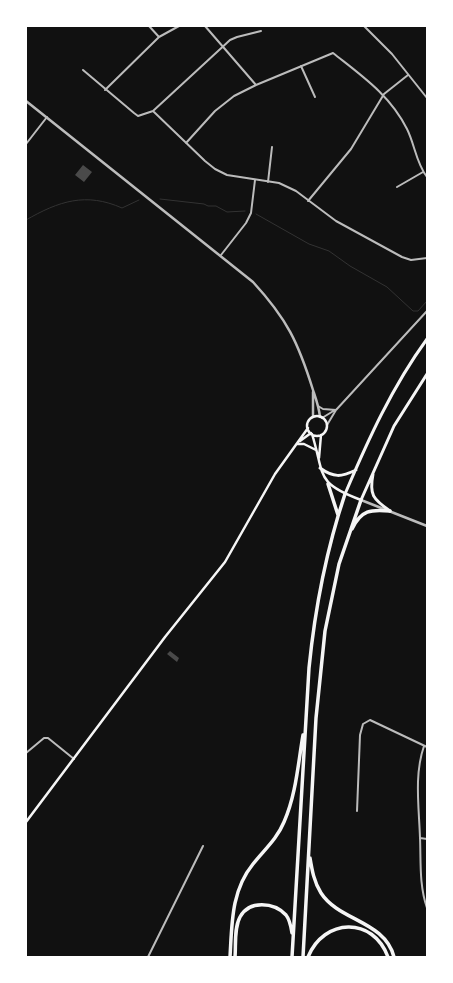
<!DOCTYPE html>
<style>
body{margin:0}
#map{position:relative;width:453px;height:983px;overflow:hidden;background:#111;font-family:Rubik,sans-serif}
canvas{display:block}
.frame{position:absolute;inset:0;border:27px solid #fff;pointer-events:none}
</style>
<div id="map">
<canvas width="453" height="983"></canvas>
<div class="frame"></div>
</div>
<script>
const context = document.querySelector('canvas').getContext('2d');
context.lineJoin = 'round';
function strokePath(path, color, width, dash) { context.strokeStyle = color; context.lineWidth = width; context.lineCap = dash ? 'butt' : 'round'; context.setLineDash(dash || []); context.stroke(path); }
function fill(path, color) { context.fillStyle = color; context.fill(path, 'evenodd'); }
const stream = new Path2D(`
 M160,199L204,204L208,206H216L227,212L245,211
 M256,214L309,244L329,251L350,266L387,287L413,311H418L427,301
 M26,220C59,201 86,192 122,208L139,200`);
const building = new Path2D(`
 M83,165L92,172L84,182L75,175Z
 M170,651L179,658L177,662L167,654Z`);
const minor = new Path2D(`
 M149,26L159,37
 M205,26L256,85
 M364,26L392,54L427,98
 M301,66L315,97
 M83,70L134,113L138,116L153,111L230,40L237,37L261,31
 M105,90L159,37L179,26
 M153,111L205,161L215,169L227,175L279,183L296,191L336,221L402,257L411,260L427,258
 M186,143L215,111L234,96L256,85L333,53C362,76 390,95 407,129C415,145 416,163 427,177
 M26,144L47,117
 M268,182L272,147
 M397,187L423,172
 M308,201L351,149L384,94L408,75
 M221,255L246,223L251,213L255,180
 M318,406L323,409L336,410
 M322,418L335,410
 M327,425L336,410L427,311
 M424,746C414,775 419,807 420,838C421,861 419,885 427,908
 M26,753L44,738H48L74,759
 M357,811L360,735L363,724L370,720L427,747
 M420,838L427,839
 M148,957L203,846`);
const tertiary = new Path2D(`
 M26,101L253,282C287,319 298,342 313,390C316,399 319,407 320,417
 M313,392V417
 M361,500L427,526`);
const secondary = new Path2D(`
 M307 426a10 10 0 1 1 20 0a10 10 0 1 1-20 0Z
 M312,434C325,476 315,483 361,500
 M300,441L311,433
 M297,444H304L316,450
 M319,458L321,435
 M26,822L165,637L225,562L275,474L308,428`);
const trunk = new Path2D(`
 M320,468C334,478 341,477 356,470
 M373,474C369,495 373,499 390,511
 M345,494C368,440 392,387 427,339
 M361,500L394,426L427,374`);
const motorway = new Path2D(`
 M328,484L338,515
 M352,529C361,510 371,509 390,511
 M310,858C312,870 314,882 321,893C339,921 385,921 394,957
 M230,957C232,924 231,891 253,864C264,850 277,839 284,822C296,795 298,764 303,735
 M235,957C236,945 234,928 240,917C249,900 274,902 286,915C290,920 291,927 292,933
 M292,957L309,668C315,608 326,551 345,494
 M303,957L316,718L325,631L339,564L361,500
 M308,957C324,918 373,916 388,957`);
strokePath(stream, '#333', 1);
fill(building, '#4a4a4a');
strokePath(minor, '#bcbcbc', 2);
strokePath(tertiary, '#bcbcbc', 2.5);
strokePath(secondary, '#f5f5f5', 2.5);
strokePath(trunk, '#f5f5f5', 3);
strokePath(motorway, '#f5f5f5', 3.5);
</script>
